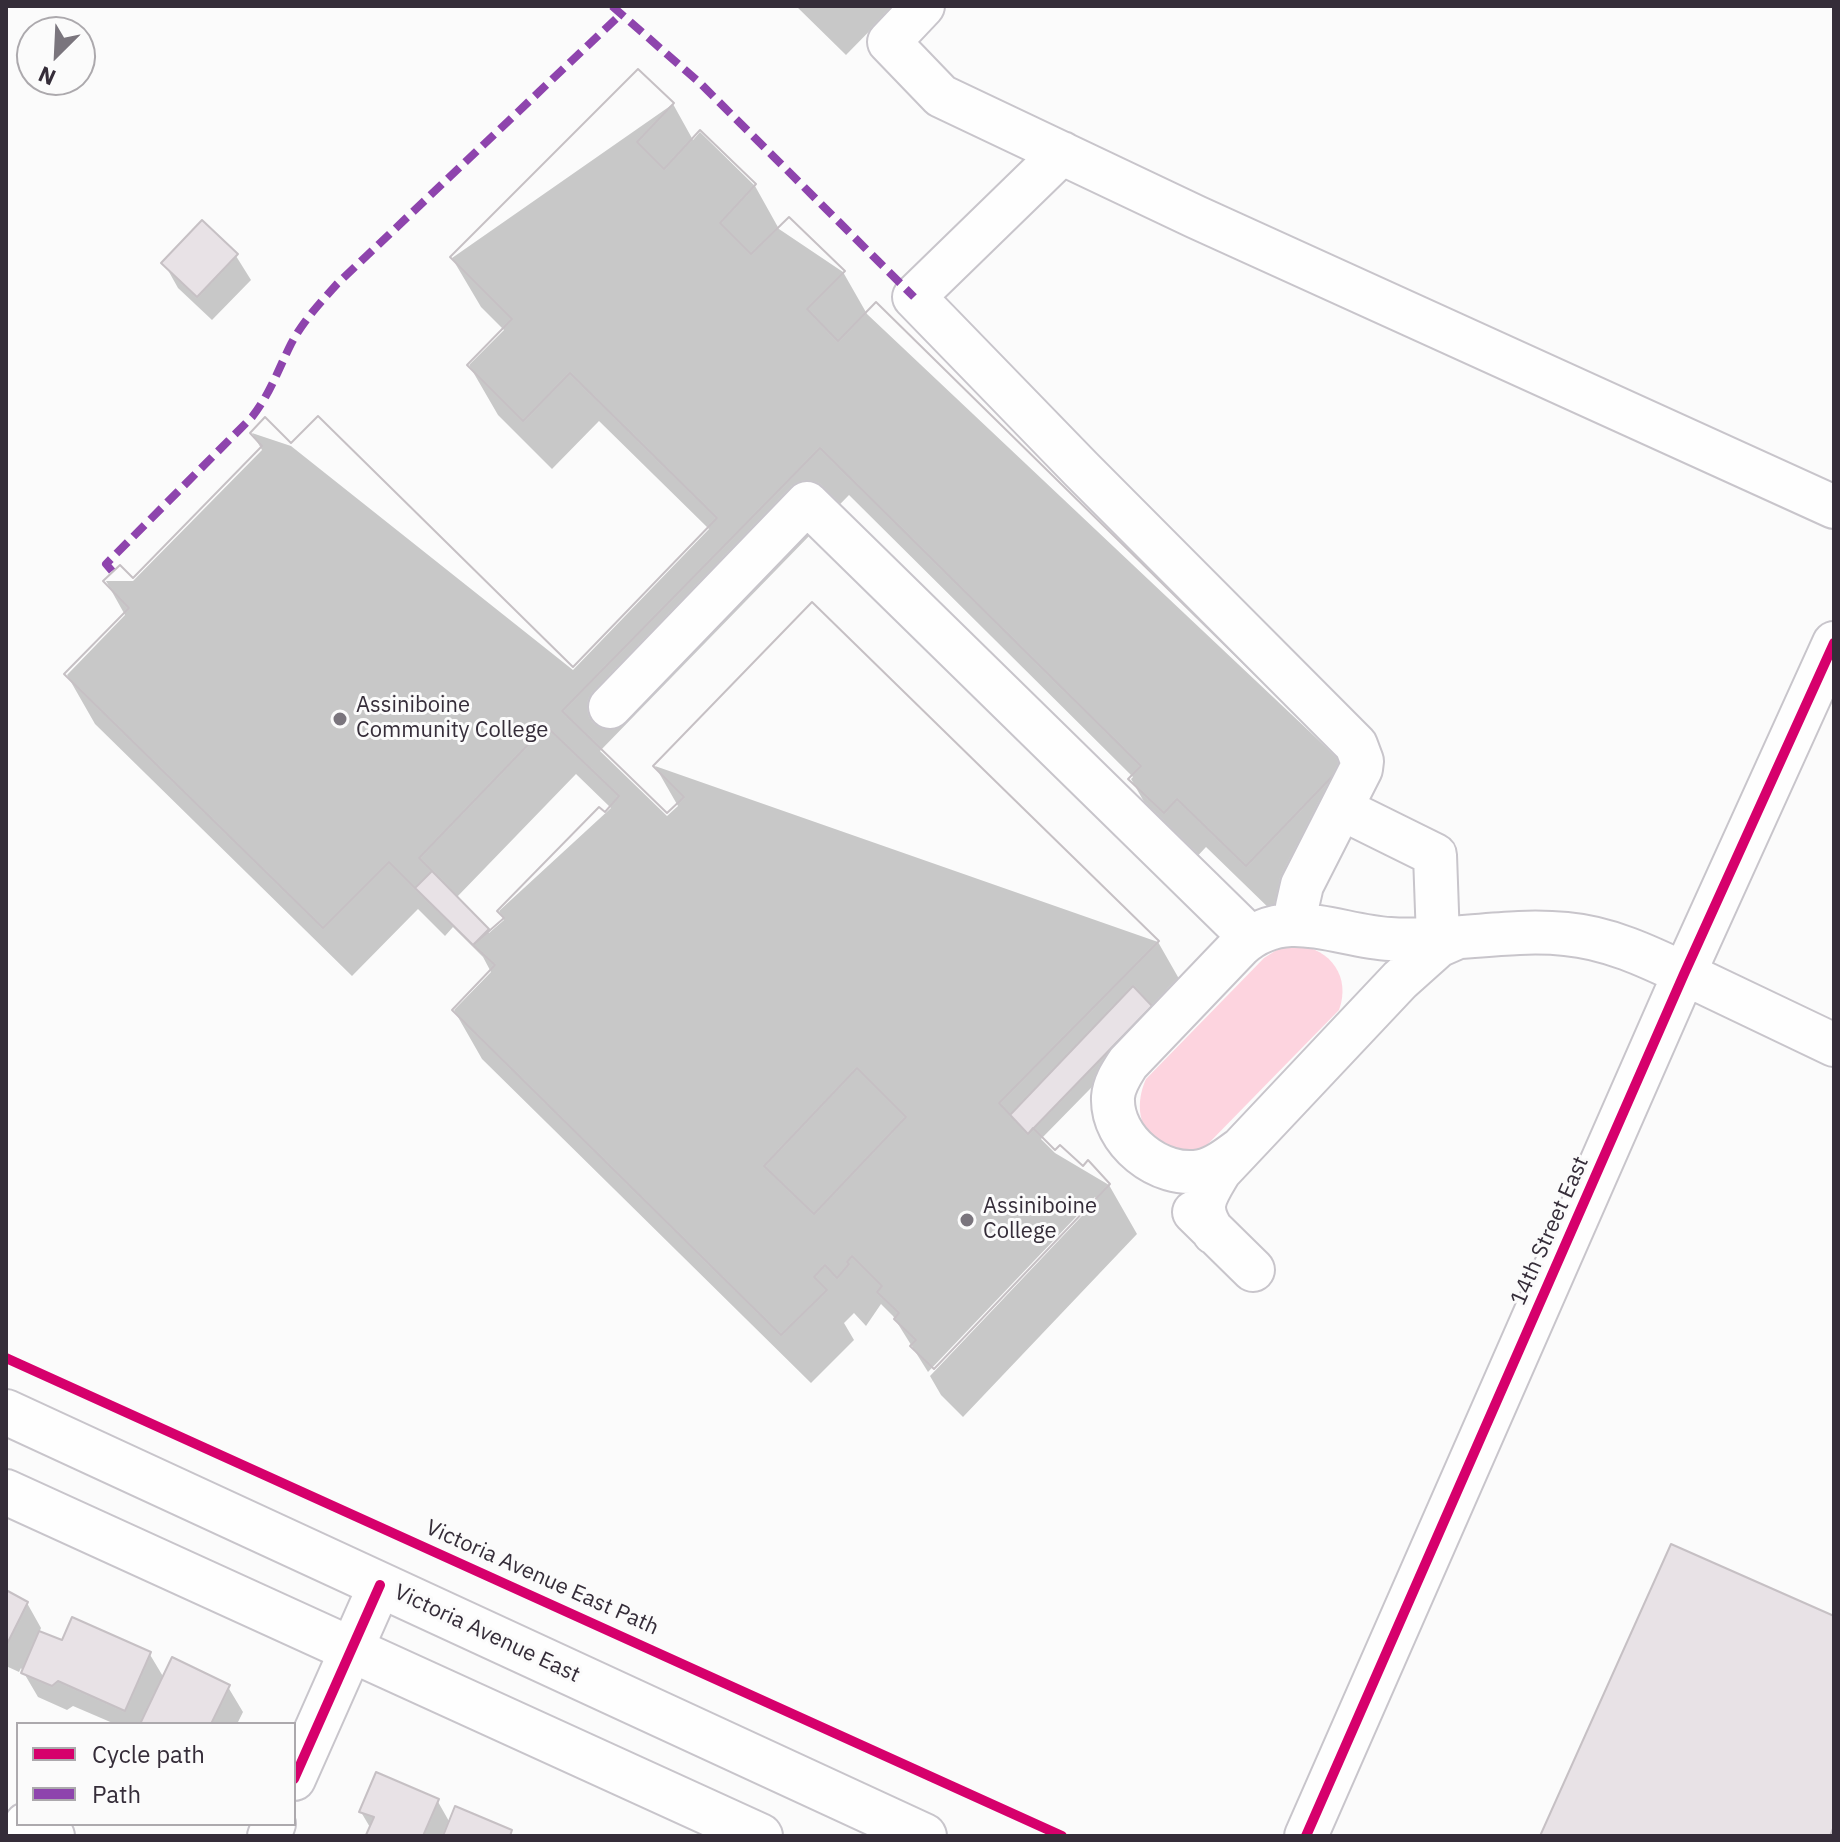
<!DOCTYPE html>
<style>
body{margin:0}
#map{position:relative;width:1840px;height:1842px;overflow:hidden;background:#fbfbfb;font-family:"IBM Plex Sans",sans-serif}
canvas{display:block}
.frame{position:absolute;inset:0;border:8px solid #352d39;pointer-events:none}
.legend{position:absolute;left:16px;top:1722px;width:280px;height:104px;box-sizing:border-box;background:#fbfbfb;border:2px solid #aca9ad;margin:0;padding:10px 14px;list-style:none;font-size:24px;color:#352d39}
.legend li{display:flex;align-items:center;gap:16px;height:40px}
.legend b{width:40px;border:2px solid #aca9ad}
.north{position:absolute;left:16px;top:16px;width:80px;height:80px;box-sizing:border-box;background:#fbfbfb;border:2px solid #aca9ad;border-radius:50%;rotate:204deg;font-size:22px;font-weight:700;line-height:32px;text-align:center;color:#352d39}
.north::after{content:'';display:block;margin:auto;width:28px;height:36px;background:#7a757d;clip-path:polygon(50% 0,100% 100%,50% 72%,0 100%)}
</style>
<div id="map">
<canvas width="1840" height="1842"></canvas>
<div class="frame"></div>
<ul class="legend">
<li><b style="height:10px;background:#d6006c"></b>Cycle path</li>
<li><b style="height:10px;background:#8e44ad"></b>Path</li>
</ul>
<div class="north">N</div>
</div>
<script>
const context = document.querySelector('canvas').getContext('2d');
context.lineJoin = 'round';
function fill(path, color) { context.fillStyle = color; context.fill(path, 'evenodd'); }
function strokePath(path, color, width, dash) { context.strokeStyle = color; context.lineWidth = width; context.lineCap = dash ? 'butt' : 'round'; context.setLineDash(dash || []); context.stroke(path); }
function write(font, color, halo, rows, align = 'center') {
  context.font = font + ' "IBM Plex Sans",sans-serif'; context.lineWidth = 6; context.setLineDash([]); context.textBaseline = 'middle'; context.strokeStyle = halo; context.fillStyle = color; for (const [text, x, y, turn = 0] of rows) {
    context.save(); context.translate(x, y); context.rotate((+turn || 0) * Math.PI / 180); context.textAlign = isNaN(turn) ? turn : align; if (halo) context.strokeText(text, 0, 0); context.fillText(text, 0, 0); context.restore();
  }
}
const green = new Path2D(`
 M1297,945C1331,949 1351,977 1339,1010L1205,1147C1157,1162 1126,1124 1146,1079L1264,958L1283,946Z`);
const shadow = new Path2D(`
 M796,6H894L846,55Z
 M673,104L693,140L700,132L755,186L779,229L843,272L867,314L1344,764L1275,914L1206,847L1193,861L1159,828L1131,779L1133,777L849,495L600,751L667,816L678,806L655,766L1158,942L1186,991L1041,1139L1055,1153L1109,1185L1137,1234L963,1417L941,1395L930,1376L1097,1200L1095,1197L928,1372L893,1316L881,1304L866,1326L854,1313L844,1323L854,1340L811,1383L482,1059L454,1010L491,972L483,957L453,927L445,936L418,909L352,976L95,724L67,675L125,615L106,581H133L262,450L252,433L291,446L573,670L709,529L599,421L552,469L498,415L469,365L504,330L481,307L452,258ZM576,774L611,808L499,911L504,920L489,933L456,898Z
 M236,256L251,280L212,320L178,288L164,263Z
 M6,1593L27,1603L41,1628L39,1633L63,1643L149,1653L164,1678L228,1687L243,1712L237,1724H115L73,1706L67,1710L38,1697L21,1668L19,1672L6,1666Z
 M437,1800L450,1823L510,1832L513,1836H370L371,1829L361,1812Z`);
const building = new Path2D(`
 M638,69L674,103L637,142L664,169L700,130L756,184L720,223L751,254L789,217L845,271L807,309L838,341L876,302L1345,763L1246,866L1177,799L1164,813L1128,779L1141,766L820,448L562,711L667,813L684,797L653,766L812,602L1159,941L999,1103L1028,1134L1033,1128L1055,1150L1060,1145L1083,1166L1088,1160L1110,1184L934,1369L910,1346L916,1340L894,1319L899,1313L877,1292L882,1286L852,1256L847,1262L849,1264L837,1278L825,1265L814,1277L827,1290L781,1335L452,1010L495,965L473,945L504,918L497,911L599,807L605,812L619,796L546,726L419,858L432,871L415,888L389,862L323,928L64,674L129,608L103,581L120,565L133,578L262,446L250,433L265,417L291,443L318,416L573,667L717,518L570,373L523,421L467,365L512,319L450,257ZM857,1068L906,1117L814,1214L764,1166Z
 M638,69L674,103L637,142L664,169L700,130L756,184L720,223L751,254L789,217L845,271L807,309L838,341L876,302L1345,763L1246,866L1177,799L1164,813L1128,779L1141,766L820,448L562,711L667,813L684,797L653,766L812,602L1159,941L999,1103L1028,1134L1033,1128L1055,1150L1060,1145L1083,1166L1088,1160L1110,1184L934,1369L910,1346L916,1340L894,1319L899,1313L877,1292L882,1286L852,1256L847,1262L849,1264L837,1278L825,1265L814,1277L827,1290L781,1335L452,1010L495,965L473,945L504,918L497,911L599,807L605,812L619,796L546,726L419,858L432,871L415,888L389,862L323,928L64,674L129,608L103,581L120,565L133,578L262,446L250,433L265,417L291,443L318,416L573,667L717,518L570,373L523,421L467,365L512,319L450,257Z
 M202,220L238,254L197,297L161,263Z
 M432,871L489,929L473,945L415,888Z
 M1133,986L1152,1006L1028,1134L1010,1115Z
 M857,1068L906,1117L814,1214L764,1166Z
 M1671,1544L1834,1616V1826L1830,1836H1540Z
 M6,1590L28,1602L6,1646Z
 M72,1617L151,1652L125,1711L58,1681L52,1686L21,1673L39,1631L62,1640Z
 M172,1657L230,1685L211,1724H140Z
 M376,1772L439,1799L423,1836L366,1835L374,1817L359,1812Z
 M455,1806L512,1830L510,1836H443Z`);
const minor = new Path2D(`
 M923,6L889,42L941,96L1196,217L1834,507
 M1062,153L914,297L1081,469L1356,745L1362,761L1361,769L1302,885L1297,907L1298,924
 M610,707L807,503L1250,937
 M1342,809L1435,855L1438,939L1436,947L1427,955
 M1239,1150C1227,1159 1215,1168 1201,1171C1160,1179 1111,1141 1113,1097C1114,1084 1121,1074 1128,1063L1240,946C1285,905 1337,936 1390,939C1449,943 1506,928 1566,934C1614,938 1659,962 1702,982C1746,1003 1790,1024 1834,1045
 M1194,1212L1253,1270
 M1214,1233C1196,1206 1205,1197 1220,1171L1400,980L1438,946L1454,939
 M294,1779L380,1585
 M26,1824L53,1836
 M269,1836L274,1824
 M1306,1836L1684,974L1834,643`);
const major = new Path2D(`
 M6,1412L924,1836
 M6,1492L760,1836`);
const quiet = new Path2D(`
 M612,6L700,83L914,297
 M112,571L106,564L252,417C270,394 278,370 291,344C303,321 320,303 337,284L622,13`);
const cycleway = new Path2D(`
 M6,1358L1062,1836
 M294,1779L380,1585
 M1306,1836L1684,974L1834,643`);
const markers = [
 [340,719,8,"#7a757d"],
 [967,1220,8,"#7a757d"]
];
const poiNames = [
 ["Assiniboine",356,706],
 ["Community College",356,731],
 ["Assiniboine",983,1207],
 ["College",983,1232]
];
const streetNames = [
 ["14th Street East",1550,1231,-66],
 ["Victoria Avenue East Path",542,1578,24],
 ["Victoria Avenue East",487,1634,25]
];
fill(green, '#fdd4df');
fill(shadow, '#0003');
fill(building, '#e8e2e6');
strokePath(building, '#c6c0c4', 2);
strokePath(minor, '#c8c5cb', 46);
strokePath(major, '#c8c5cb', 48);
strokePath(minor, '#fefefe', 42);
strokePath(major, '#fefefe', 44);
strokePath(quiet, '#8e44ad', 8, [16, 8]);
strokePath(cycleway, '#d6006c', 10);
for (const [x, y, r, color] of markers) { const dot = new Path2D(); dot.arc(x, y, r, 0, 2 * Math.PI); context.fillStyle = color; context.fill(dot); strokePath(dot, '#fbfbfb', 3); }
write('22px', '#352d39', '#fbfbfb', poiNames, 'left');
write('22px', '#352d39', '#fbfbfb', streetNames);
</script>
